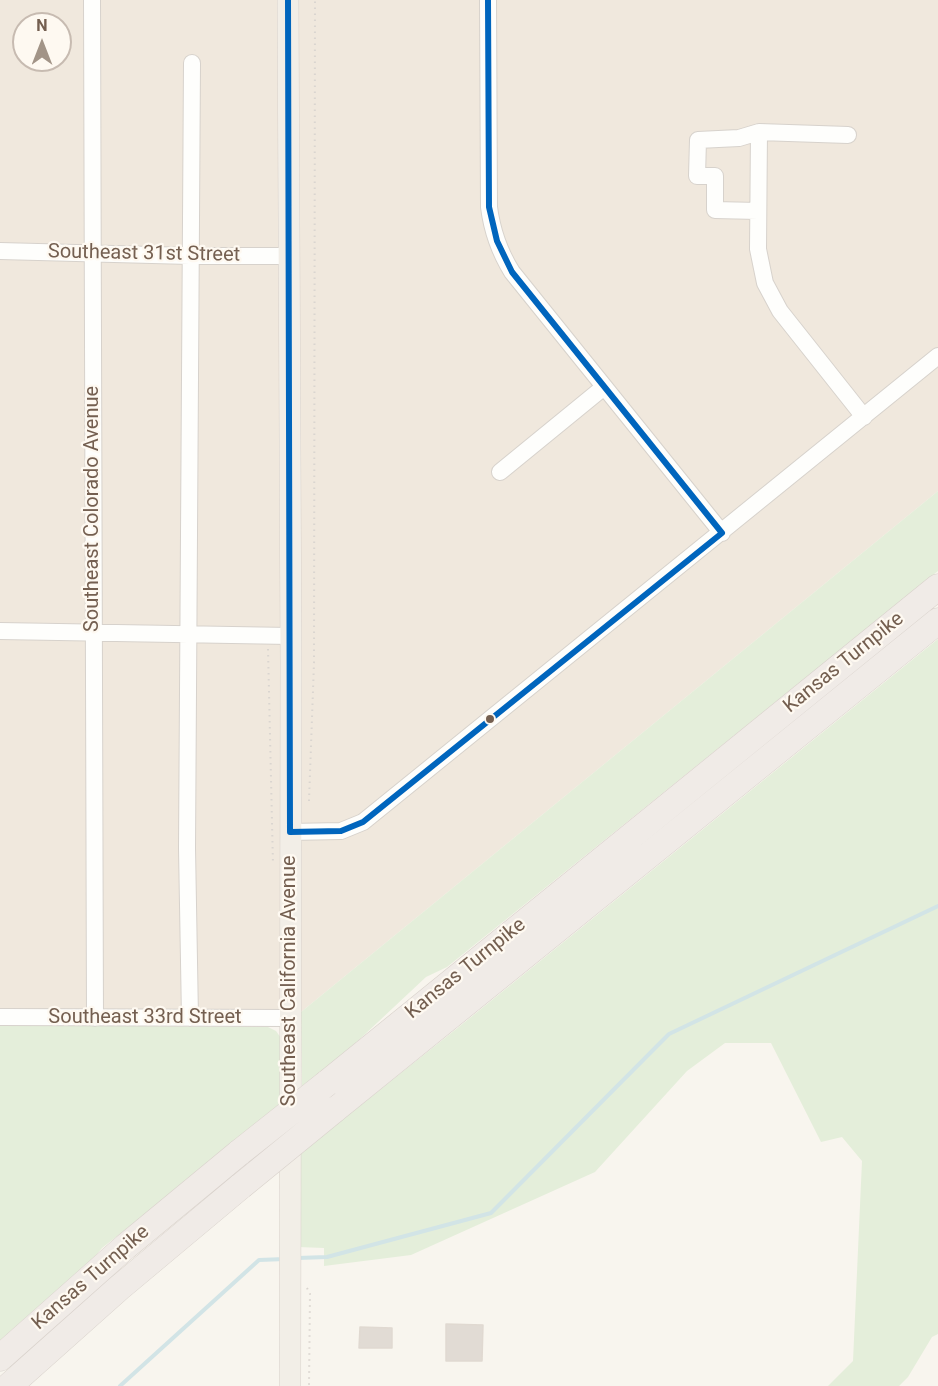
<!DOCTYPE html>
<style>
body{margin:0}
#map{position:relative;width:938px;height:1386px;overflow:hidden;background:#f8f5ee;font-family:Roboto,sans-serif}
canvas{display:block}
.north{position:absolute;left:12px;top:12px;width:60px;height:60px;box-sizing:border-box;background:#fef9f1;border:2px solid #c7bbb1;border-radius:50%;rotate:0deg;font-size:16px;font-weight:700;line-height:24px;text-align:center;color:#745f50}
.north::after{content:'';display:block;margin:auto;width:21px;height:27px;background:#a29487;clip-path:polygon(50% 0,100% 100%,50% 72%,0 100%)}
</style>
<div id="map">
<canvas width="938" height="1386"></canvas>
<div class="north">N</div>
</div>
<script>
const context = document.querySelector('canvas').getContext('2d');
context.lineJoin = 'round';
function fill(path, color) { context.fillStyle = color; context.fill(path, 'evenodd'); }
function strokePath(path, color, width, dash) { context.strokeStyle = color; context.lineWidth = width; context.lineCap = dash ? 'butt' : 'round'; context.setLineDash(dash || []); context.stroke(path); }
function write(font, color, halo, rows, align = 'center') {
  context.font = font + ' Roboto,sans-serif'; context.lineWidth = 4.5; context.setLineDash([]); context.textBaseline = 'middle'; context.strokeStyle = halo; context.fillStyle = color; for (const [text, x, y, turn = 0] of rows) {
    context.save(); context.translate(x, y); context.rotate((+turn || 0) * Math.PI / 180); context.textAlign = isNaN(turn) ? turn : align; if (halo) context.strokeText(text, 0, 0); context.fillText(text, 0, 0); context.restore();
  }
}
const residential = new Path2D(`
 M0,0H280L281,1006L275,1012L0,1010ZM24,24H60V60H24Z
 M298,0H938V491L301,1012Z`);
const green = new Path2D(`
 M938,491V571L447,967L426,977L330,1067L302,1090L301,1012Z
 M938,639V1334L932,1337L908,1377L899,1386H828L853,1361L862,1161L842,1137L821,1142L771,1043H725L687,1071L595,1172L411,1255L324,1266V1248L298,1247V1155L455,1030Z
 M0,1025L268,1027L276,1031L281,1038V1107L102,1248L92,1260L0,1343Z`);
const stream = new Path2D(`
 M298,1258L327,1257L491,1213L669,1034L938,906
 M120,1386L259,1260L285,1259`);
const building = new Path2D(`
 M446,1324L483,1325L482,1361H446Z
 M360,1327L392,1328V1348H359Z`);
const path = new Path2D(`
 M268,649L273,865
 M309,801L314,663L315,0
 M307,1288L310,1294L309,1386`);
const minor = new Path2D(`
 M92,0L95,1018
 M488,0L489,207C492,231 499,251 512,272L722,533
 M759,132L758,249L765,283L780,311L864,417
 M758,211L715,210V176H697L698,140L739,138L759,132L848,135
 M0,251L190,256H288
 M500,472L604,387
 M0,631L290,636
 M290,832L341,831L363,822L938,356
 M0,1017L290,1018
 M190,1018L187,848L192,63`);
const major = new Path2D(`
 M288,0L291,663L290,1386`);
const highway = new Path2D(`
 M327,1083L938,587
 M334,1110L938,621
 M0,1358L125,1247L240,1152
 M9,1386L119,1288L241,1186`);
const highwayBridge = new Path2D(`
 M240,1152L327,1083
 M241,1186L334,1110`);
const bus1 = new Path2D(`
 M288,0L290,832
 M488,0L489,207L497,241L512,272L722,533
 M290,832L341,831L363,822L722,533`);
const markers = [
 [490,719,5,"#745f50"]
];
const streetNames = [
 ["Southeast 31st Street",144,254,1],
 ["Southeast Colorado Avenue",93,509,-90],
 ["Kansas Turnpike",844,663,-39],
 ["Kansas Turnpike",466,969,-39],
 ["Southeast California Avenue",290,981,-90],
 ["Southeast 33rd Street",145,1018],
 ["Kansas Turnpike",91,1278,-41]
];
fill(residential, '#f0e8dd');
fill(green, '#e4eeda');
strokePath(stream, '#d2e4e6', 4);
fill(building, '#e1dbd4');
strokePath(building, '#e0d9d1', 1.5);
strokePath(minor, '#d7d2cc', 18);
strokePath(major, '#d9d2cc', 22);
strokePath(highway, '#d9d2cc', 27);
strokePath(path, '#dad5d0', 2, [1.5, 4.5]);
strokePath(minor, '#fefefc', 16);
strokePath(major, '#f2eee7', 21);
strokePath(highway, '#f0ebe7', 26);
strokePath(highwayBridge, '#d9d2cc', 27, []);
strokePath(highwayBridge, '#f0ebe7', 26);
strokePath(bus1, '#0065bd', 6);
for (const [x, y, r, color] of markers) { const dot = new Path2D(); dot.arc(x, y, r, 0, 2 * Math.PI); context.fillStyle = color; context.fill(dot); strokePath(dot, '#fef9f1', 2); }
write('20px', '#745f50', '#fef9f1', streetNames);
</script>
